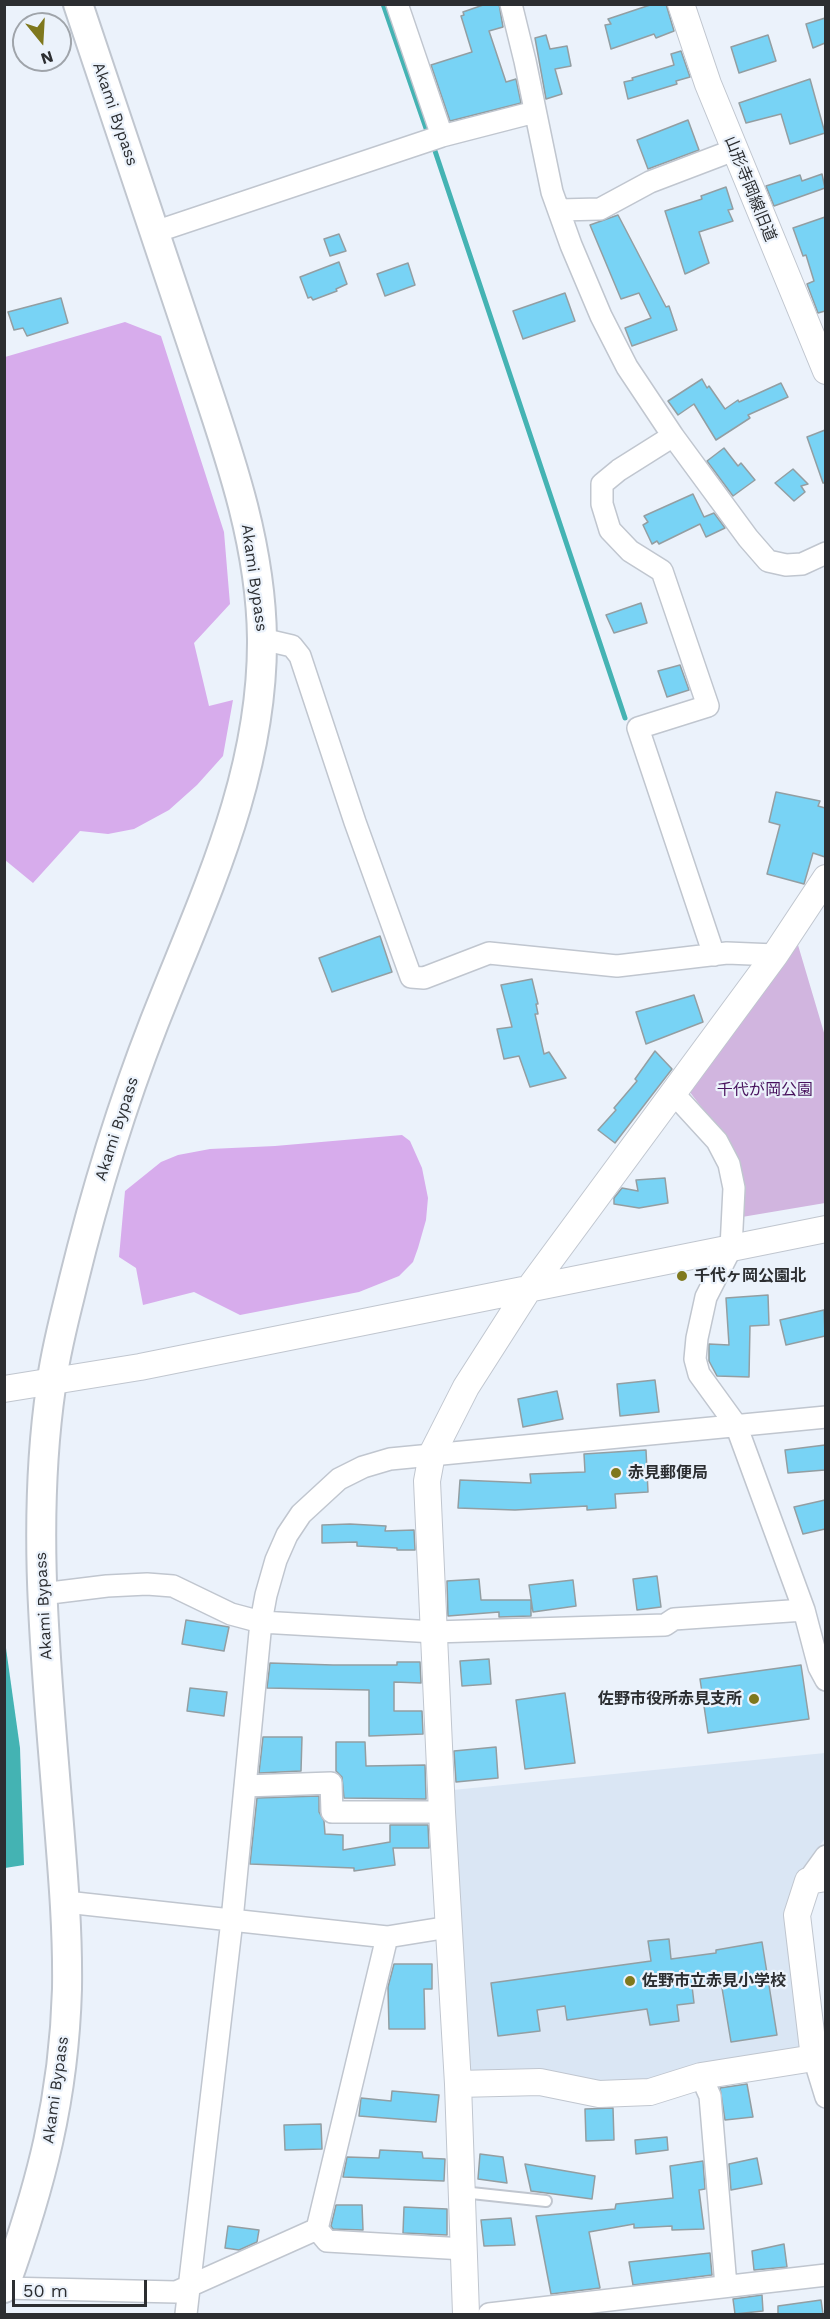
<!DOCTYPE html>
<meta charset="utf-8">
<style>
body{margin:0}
#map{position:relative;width:830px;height:2319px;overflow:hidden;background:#ebf2fb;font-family:"Work Sans",sans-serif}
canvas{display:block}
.frame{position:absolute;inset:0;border:6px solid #2c2e31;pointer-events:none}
.north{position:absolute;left:12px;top:12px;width:60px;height:60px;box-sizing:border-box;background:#ebf2fb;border:2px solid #9fa4aa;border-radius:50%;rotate:162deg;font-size:16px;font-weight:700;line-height:24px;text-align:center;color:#2c2e31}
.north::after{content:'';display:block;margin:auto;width:21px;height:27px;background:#7f781d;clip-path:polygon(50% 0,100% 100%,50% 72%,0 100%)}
.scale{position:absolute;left:12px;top:2280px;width:135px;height:27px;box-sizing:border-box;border:3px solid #2c2e31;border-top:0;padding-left:8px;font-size:18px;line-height:21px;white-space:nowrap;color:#2c2e31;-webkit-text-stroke:4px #ebf2fb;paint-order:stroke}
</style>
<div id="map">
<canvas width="830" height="2319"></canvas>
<div class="frame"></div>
<div class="north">N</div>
<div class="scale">50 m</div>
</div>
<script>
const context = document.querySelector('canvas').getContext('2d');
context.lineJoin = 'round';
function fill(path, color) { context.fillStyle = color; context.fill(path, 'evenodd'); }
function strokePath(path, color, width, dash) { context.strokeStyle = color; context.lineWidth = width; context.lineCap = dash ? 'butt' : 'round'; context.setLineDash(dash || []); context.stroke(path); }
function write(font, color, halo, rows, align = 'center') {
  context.font = font + ' "Work Sans","Noto Sans JP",sans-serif'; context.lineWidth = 4.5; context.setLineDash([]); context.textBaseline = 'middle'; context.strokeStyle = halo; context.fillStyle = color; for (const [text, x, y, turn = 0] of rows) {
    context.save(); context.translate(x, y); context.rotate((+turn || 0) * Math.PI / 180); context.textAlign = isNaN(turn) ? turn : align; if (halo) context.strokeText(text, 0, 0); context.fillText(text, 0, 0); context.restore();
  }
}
const built = new Path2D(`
 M825,1753V1838L794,1884L806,2051L649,2088L469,2076L453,1790Z`);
const green = new Path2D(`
 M798,945L825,1036V1203L742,1217L726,1139L689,1091Z`);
const forest = new Path2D(`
 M125,322L161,336L224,532L230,604L194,643L209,706L233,700L223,756L197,785L169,810L134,829L108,834L80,831L33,883L5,860V357Z
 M402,1135L410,1141L422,1168L428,1198L426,1220L418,1248L413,1262L399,1276L359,1292L240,1315L194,1292L143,1305L136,1268L119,1257L125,1191L161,1162L178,1155L210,1149L275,1146Z`);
const water = new Path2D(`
 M4,1634L20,1748L24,1865L5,1868Z`);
const stream = new Path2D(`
 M383,4L429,137
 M433,145L625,718`);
const building = new Path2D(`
 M486,4H499L503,27L489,31L506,82L516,79L521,103L450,121L431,65L472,52L461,16L464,15L463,12Z
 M653,4H666L674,31L656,38L654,34L611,49L605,25L611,24L608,19Z
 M825,18V43L813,48L806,24Z
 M546,35L550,49L567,46L571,66L555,69L562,94L546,99L535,38Z
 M768,35L776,61L739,73L731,47Z
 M681,51L690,77L676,81L677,84L628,99L624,82L633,80L632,78L674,65L671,54Z
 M810,79L825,133L790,144L781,114L746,123L739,103Z
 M688,120L699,150L648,169L637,140Z
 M822,174L825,188L774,206L766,186L800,175L802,181Z
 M726,187L733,209L728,210L733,221L699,232L709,263L685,274L665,211L702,199L701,196Z
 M618,215L666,307L669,306L677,330L632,346L625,328L651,318L639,293L621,299L590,225Z
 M825,217V311L818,313L807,284L814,281L806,255L803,256L793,228Z
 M339,234L346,251L330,256L324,239Z
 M339,262L347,284L336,289L337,291L313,300L311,297L308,298L300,277Z
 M408,263L415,285L385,296L377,274Z
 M565,293L575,321L523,339L513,311Z
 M61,298L68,323L27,336L23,328L14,330L8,312Z
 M702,379L707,388L709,386L725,409L738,400L739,402L781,383L788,397L748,415L750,418L716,440L694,404L678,415L668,401Z
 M825,430V483H823L807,437Z
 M724,448L738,466L741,463L755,480L733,496L707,461Z
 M793,469L808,484L801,486L805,492L794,501L775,483Z
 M693,494L704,517L714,513L725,528L706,537L700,524L659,544L657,541L652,544L643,525L648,522L644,516Z
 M641,603L647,623L614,633L606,615Z
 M680,665L689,690L667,697L658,671Z
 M776,792L820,801L818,806L825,808V857L813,853L804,884L767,874L780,825L769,822Z
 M380,936L392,972L332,992L319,958Z
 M532,979L538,1004H536L538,1014H535L544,1054L549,1052L566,1078L530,1087L519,1056L504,1059L497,1029L512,1027L501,985Z
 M694,995L703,1022L646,1044L636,1012Z
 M655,1051L672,1069L615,1143L598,1130L616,1110L614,1108L637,1081L635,1079Z
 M665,1178L668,1203L639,1208L614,1204V1198L622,1188L638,1191L636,1180Z
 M768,1295L769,1325L750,1326L749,1377L717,1376L709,1361V1344L729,1345L726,1298Z
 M824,1310L825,1336L786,1345L780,1320Z
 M655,1380L659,1412L620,1416L617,1384Z
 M557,1391L563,1419L523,1427L518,1399Z
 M825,1445V1470L788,1473L785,1450Z
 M646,1450L648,1492L615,1494L616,1508L587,1510V1506L515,1510L458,1508L460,1480L531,1483L530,1474L585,1472L584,1454Z
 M825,1500V1529L803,1534L794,1507Z
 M350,1524L386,1526L385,1531L414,1530L415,1550H397V1548L357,1546V1542L322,1543V1525Z
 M657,1576L661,1607L637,1610L633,1579Z
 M479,1579L481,1600H531V1616L499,1617V1612L448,1616L447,1581Z
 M573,1580L576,1606L533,1612L529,1585Z
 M186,1620L229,1627L224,1651L182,1644Z
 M489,1659L491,1684L462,1686L460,1661Z
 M397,1662H420L421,1683L394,1682V1711H422L423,1734L369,1736V1690L267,1688L270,1663L333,1665H397Z
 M801,1665L809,1719L708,1733L700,1679Z
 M190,1688L227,1692L224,1716L187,1711Z
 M565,1693L575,1763L525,1769L516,1700Z
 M263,1737H302L301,1771L259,1773Z
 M336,1742H365L366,1766L425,1765L426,1799L344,1798L342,1777L336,1771Z
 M496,1747L498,1778L456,1782L454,1751Z
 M319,1796V1812L324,1821L325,1834L343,1835V1850L390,1842V1825H428L429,1848H393L395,1865L354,1871V1868L250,1864L257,1798Z
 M669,1939L671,1959L716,1953V1950L762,1942L777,2035L731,2042L721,1982L692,1986L694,2003L677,2005L679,2021L650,2025L647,2009L567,2020L565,2006L537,2010L540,2031L498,2036L491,1983L651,1961L648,1941Z
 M394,1964H432V1989H424L425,2029H389L388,1987Z
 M747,2084L753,2117L725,2120L720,2088Z
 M392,2091L439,2095L436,2122L359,2116L361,2098L391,2101Z
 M613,2108L614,2140L586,2141L585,2109Z
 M321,2124L322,2149L285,2150L284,2125Z
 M667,2137L668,2150L636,2154L635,2140Z
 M380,2150L422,2152L423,2158L445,2159L444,2181L343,2177L347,2157L379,2158Z
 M480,2154L503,2157L507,2183L478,2179Z
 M757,2158L762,2184L731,2190L729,2164Z
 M703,2161L705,2189L699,2190L704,2229L672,2230V2226L634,2228V2224L589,2232L600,2288L551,2294L536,2216L615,2209L616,2204L673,2198L670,2166Z
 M525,2164L595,2176L592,2199L531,2191Z
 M336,2205H362L363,2230L333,2229L331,2226Z
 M404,2207L447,2209V2235L403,2233Z
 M511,2218L515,2245L484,2246L481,2220Z
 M228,2226L259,2230L257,2242L239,2250L225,2248Z
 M784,2244L787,2267L754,2270L752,2251Z
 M710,2253L712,2275L633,2285L629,2262Z
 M762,2295L763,2311L735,2314L733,2299Z
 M821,2300L823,2314H778V2306Z`);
const service = new Path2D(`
 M462,2192L546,2201`);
const minor = new Path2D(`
 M397,4L442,136
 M511,4L525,61L552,192L571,245L601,316L627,367L673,436L748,538L768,561L786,565L802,564L826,553
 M559,210L600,209L650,182L734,150
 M155,232L442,136L535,112
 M673,436L619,470L602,484V504L610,530L630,551L662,571L708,706L638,728L714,955
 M262,639L292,646L300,656L355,822L411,977L424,978L489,953L617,966L727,953L775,955
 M673,1093L717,1141L729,1164L734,1188L731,1248L706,1297L697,1338L695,1359L699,1374L736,1425L804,1610L819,1667L826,1680
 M42,1594L107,1586L147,1584L173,1586L231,1614L261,1622L434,1632L665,1625L674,1619L804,1610
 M245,1786L331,1783L332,1812H442
 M808,1881L826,1856
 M66,1902L387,1937L449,1927
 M814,2058L826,2097
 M701,2076L710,2096L726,2286
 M317,2229L327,2241L464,2249
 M4,2288L176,2292L317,2229L387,1937
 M186,2314L232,1920L261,1622L266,1595L276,1560L287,1535L301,1514L339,1479L363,1467L390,1459L826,1417
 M489,2314L826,2275`);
const tertiary = new Path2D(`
 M681,4L708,84L826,371
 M4,1389L140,1367L826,1229
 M458,2084L540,2082L599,2094L650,2092L701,2076L814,2058L797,1915L808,1881L826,1878
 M466,2314L458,2084L442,1812L427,1481L432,1454L466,1387L528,1290L775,955L826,878`);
const secondary = new Path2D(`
 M4,2288C41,2186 64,2098 67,1989C68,1926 62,1863 57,1800C46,1662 31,1524 51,1387C55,1352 65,1317 73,1283C95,1193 120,1110 154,1023C203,898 263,778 262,639C261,535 223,438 191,341C154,229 116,117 78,4`);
const markers = [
 [682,1276,6,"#7f781d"],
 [616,1473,6,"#7f781d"],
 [754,1699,6,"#7f781d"],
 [630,1981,6,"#7f781d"]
];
const streetNames = [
 ["Akami Bypass",115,114,71],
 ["山形寺岡線旧道",750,189,68],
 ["Akami Bypass",254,578,82],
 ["Akami Bypass",117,1129,-72],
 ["Akami Bypass",44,1606,-93],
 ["Akami Bypass",56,2090,-82]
];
const parkNames = [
 ["千代が岡公園",765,1090]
];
const poiNames = [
 ["千代ヶ岡公園北",694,1276],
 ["赤見郵便局",628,1473],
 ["佐野市役所赤見支所",742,1699,"right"],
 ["佐野市立赤見小学校",642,1981]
];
fill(built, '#dae6f4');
fill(green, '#d1b5df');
fill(forest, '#d7acec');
fill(water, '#44b3b3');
strokePath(stream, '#44b3b3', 5);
fill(building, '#78d3f5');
strokePath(building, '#939ea2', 1.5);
strokePath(service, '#c0c6cf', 14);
strokePath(minor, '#c0c6cf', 24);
strokePath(tertiary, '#c0c6cf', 28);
strokePath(secondary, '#c0c6cf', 32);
strokePath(service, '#fff', 10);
strokePath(minor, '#fff', 21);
strokePath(tertiary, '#fff', 26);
strokePath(secondary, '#fff', 28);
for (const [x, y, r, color] of markers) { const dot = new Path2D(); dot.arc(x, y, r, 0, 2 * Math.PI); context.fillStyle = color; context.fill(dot); strokePath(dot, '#ebf2fb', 2); }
write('16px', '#2c2e31', '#ebf2fb', streetNames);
write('16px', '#48125d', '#ebf2fb', parkNames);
write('bold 16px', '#2c2e31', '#ebf2fb', poiNames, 'left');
</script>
